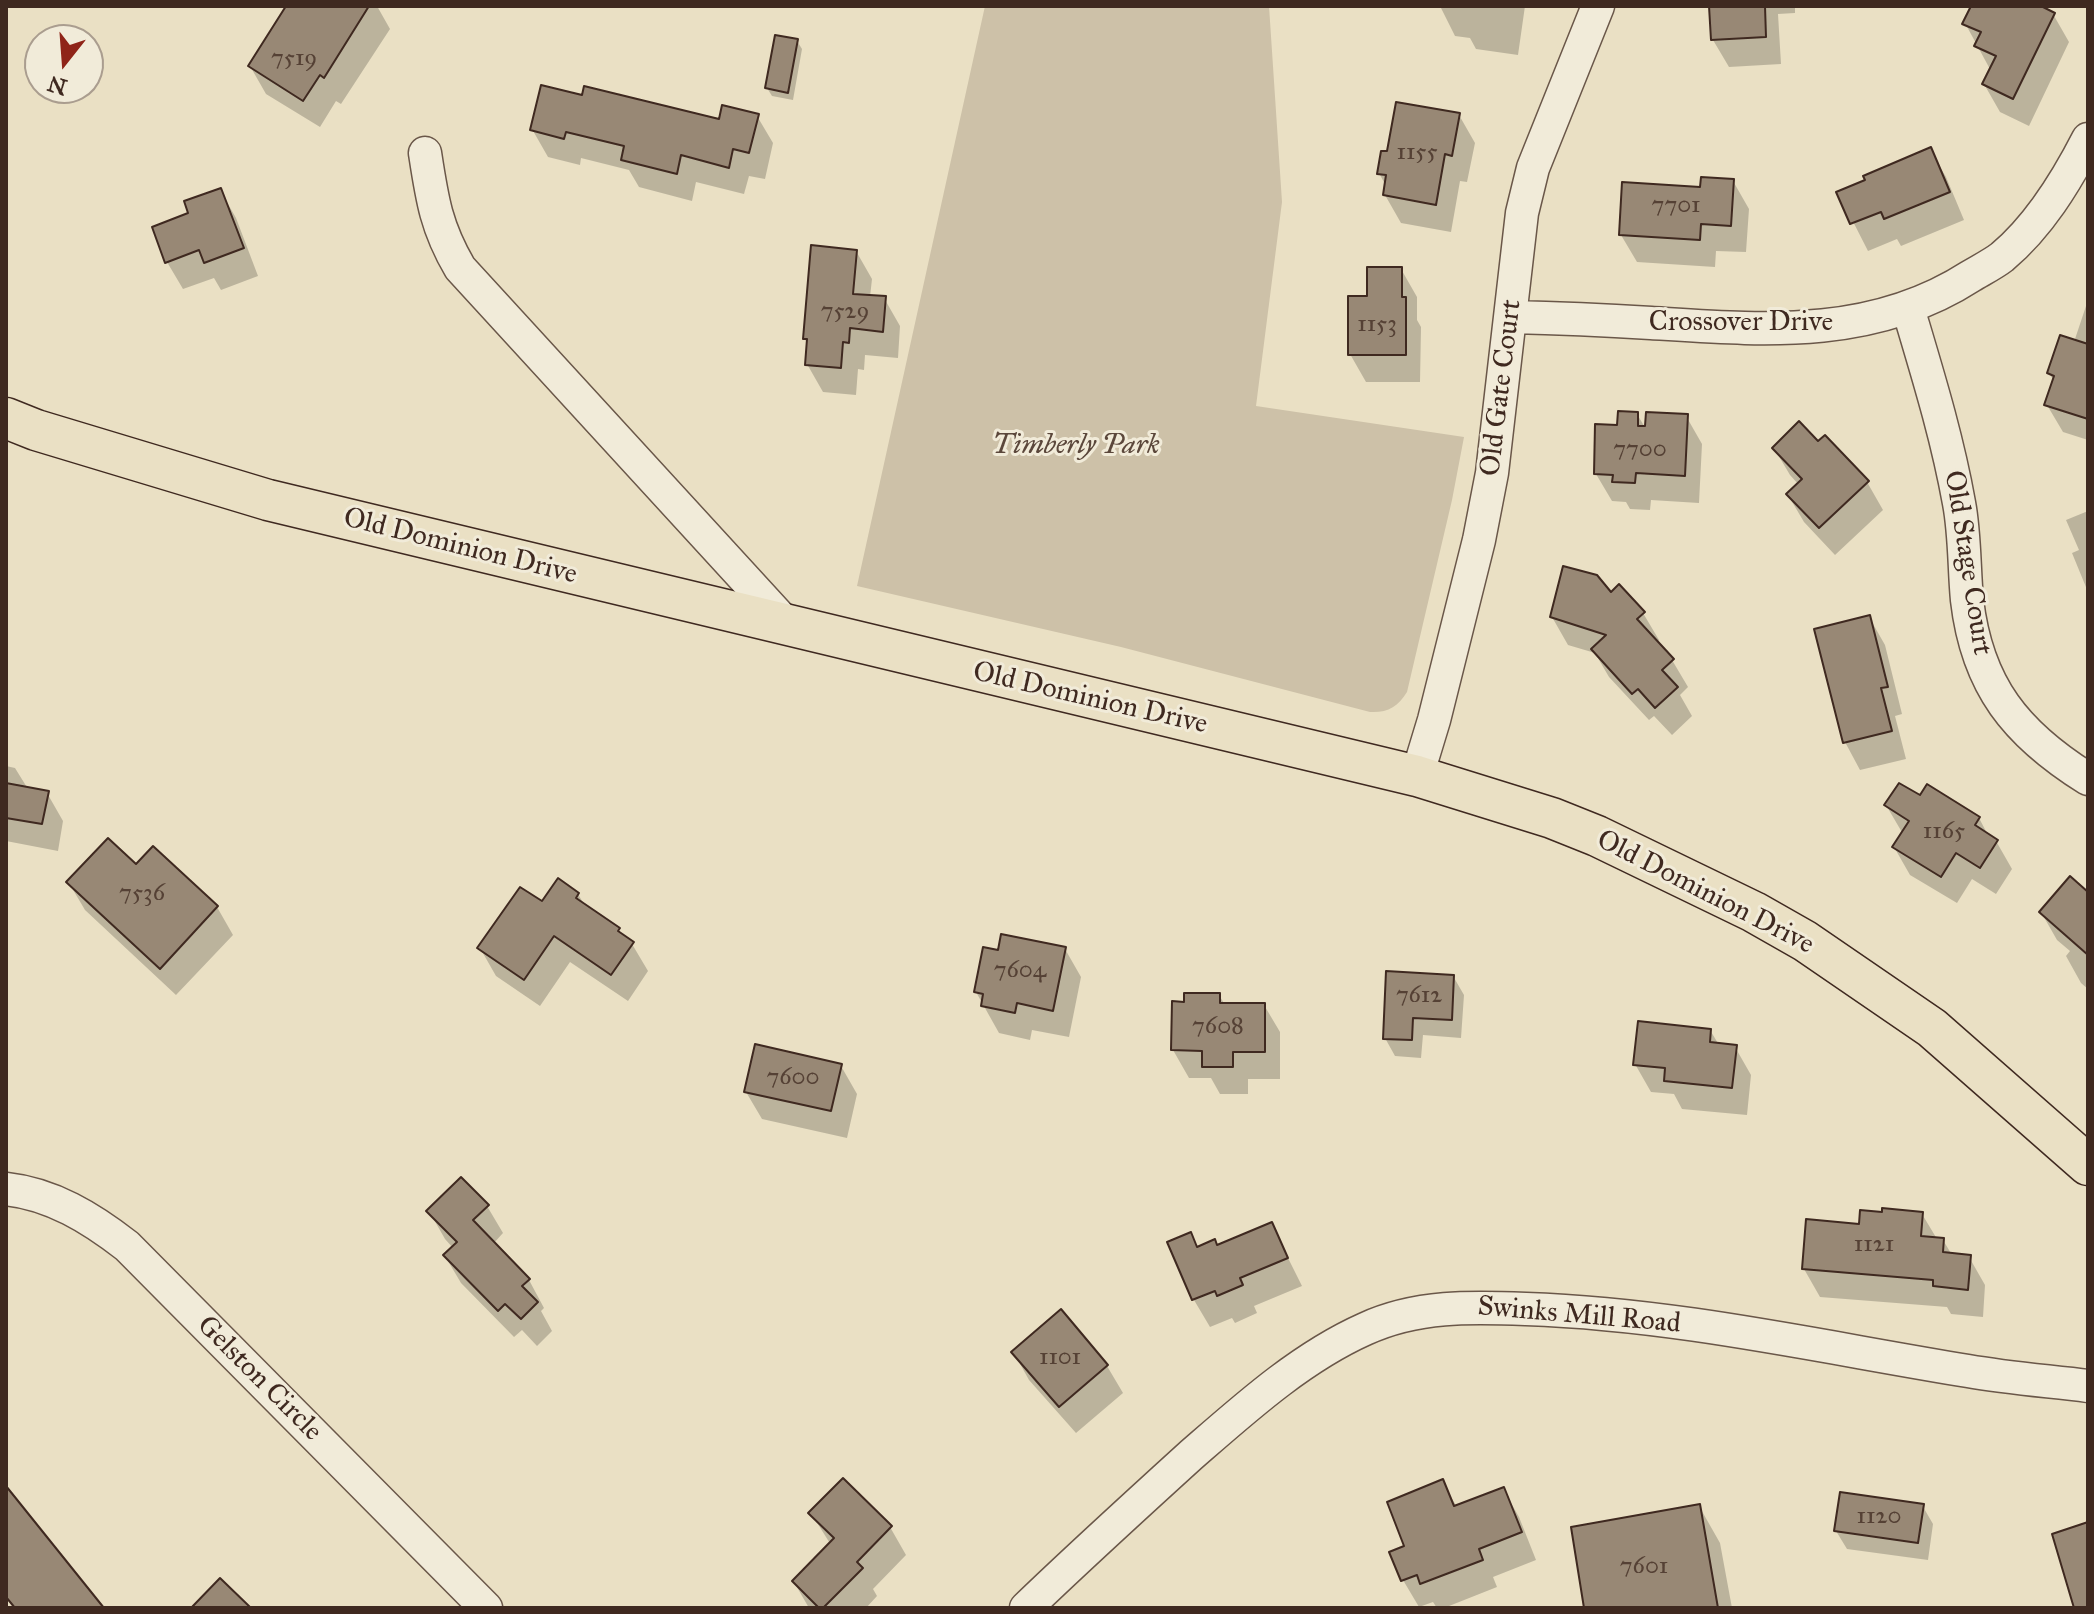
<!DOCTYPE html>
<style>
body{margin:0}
#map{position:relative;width:2094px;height:1614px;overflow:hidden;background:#eae0c4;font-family:"IM FELL Great Primer",serif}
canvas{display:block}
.frame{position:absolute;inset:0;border:8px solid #3f2920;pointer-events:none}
.north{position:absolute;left:24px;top:24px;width:80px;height:80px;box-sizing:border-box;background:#f1ebd9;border:2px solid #aa9d8f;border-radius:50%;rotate:197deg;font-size:22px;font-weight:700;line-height:32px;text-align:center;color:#3f2920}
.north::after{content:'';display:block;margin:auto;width:28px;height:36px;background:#8f2418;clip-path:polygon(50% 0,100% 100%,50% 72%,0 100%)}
</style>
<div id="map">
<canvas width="2094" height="1614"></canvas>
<div class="frame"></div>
<div class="north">N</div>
</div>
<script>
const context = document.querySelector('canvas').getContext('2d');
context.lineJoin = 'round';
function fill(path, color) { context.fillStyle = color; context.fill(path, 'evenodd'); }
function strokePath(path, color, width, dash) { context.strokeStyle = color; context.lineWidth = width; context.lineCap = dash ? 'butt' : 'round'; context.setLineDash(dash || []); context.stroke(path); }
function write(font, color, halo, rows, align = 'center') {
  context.font = font + ' "IM FELL Great Primer",serif'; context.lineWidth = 6; context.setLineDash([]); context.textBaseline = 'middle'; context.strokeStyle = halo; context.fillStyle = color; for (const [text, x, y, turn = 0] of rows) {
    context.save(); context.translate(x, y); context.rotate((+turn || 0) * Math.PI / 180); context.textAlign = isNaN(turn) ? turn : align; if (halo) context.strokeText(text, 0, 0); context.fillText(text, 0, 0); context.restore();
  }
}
const green = new Path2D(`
 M985,6H1269L1282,202L1256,406L1464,437L1452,500L1407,692C1398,707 1387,713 1370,712L1121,647L857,586Z`);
const shadow = new Path2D(`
 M288,6H377L390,29L341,104L336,101L320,127L266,94L250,66Z
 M1440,6H1525L1518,55L1476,49L1470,38L1455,36Z
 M1711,6H1795V13L1778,14L1781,64L1729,67L1713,40Z
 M1973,6H2036L2053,14L2069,42L2029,126L2000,112L1984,84L1991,71L1965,23Z
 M797,41L802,49L793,100L772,96L767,88Z
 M1459,115L1475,143L1467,182L1460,181L1451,232L1401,223L1385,195L1386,186L1379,173L1388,153Z
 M757,116L773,143L765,179L749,176L744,194L696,182L692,201L639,187L629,170L581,158L580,165L548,157L532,129L720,122Z
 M1930,150L1946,177L1964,220L1901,246L1897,239L1868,251L1839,194Z
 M1733,181L1749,209L1746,252L1716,251L1715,267L1637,262L1621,235L1702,190Z
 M220,190L236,218L258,276L221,290L214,278L183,289L167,262L191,214Z
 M856,251L872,279L870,297L884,298L900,326L898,358L865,355L864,370L858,369L856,395L823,392L807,364L808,345L805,339Z
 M1401,269L1417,297V320L1421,327L1420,382H1366L1350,354L1369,298Z
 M2087,303H2088V440L2063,432L2047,405L2054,381L2049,373L2074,342Z
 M1637,414L1647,431L1686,416L1702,444L1699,503L1651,500L1650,510L1630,509L1626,502L1612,501L1596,474L1619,427Z
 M1818,444L1867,482L1883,510L1835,555L1804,522L1788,495L1799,485L1790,475L1774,448Z
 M2088,511V592L2072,553L2079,550L2066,520Z
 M1611,595L1643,613L1659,640L1657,643L1672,660L1688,687L1680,695L1692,716L1672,735L1654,716L1649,720L1609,677L1595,653L1568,645L1552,617Z
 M1869,617L1885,645L1902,714L1895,716L1906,759L1860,770L1845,742Z
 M6,766L15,768L28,789L47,793L63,821L58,851L6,841Z
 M1920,798L1979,818L1989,837L1996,841L2012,869L1996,894L1972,879L1957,903L1910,875L1894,847L1903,834L1886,805Z
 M136,867L217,907L233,935L176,995L85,910L69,883Z
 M578,894L585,906L618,929L622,936L632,944L648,971L628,1001L570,962L540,1006L496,976L480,948Z
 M2088,894V989L2081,983L2066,956L2070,951L2057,940L2041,912Z
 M1065,949L1081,977L1069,1037L1032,1030L1030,1040L999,1033L976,992L999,952Z
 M1453,976L1464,995L1461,1038L1423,1035L1421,1058L1395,1056L1385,1038Z
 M1219,995L1225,1005H1264L1280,1032V1079H1248V1094H1220L1211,1078H1189L1173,1050L1186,1004Z
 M1710,1030L1719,1045L1735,1047L1751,1075L1747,1115L1682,1109L1674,1094L1651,1092L1635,1064Z
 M841,1066L857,1094L847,1138L762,1119L746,1092Z
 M487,1206L503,1233L493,1244L529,1280L544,1308L541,1311L552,1331L537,1346L522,1330L514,1337L461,1283L445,1256L453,1248L445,1239L429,1211Z
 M1884,1214H1922L1937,1239L1943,1240L1952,1255L1969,1257L1985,1285L1983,1317L1951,1314L1947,1307L1820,1297L1804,1269L1861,1226Z
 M1271,1224L1302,1286L1254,1306L1257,1313L1235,1323L1232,1318L1210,1327L1194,1300L1170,1243L1190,1234L1198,1248L1217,1247Z
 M1014,1353L1107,1366L1123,1393L1076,1433L1029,1380Z
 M1442,1482L1457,1507L1503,1489L1519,1517L1536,1560L1493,1577L1497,1587L1444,1608H1437L1433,1602L1419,1607L1403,1580L1407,1547Z
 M1922,1505L1933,1524L1928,1560L1847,1549L1836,1531Z
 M1699,1506L1720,1543L1732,1608H1586Z
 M811,1513L890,1527L906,1555L873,1589L877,1596L866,1608H809L794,1582L831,1545Z`);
const building = new Path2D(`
 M286,6H369L324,78L320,75L303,101L248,66Z
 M1709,6H1765L1766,37L1711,40Z
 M1971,6H2041L2055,13L2013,99L1982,84L1996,56L1974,46L1981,32L1962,24Z
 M775,35L798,39L788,93L765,88Z
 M541,85L582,95L584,86L719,119L722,105L759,114L749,153L733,149L729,168L681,155L677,174L621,160L624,146L566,132L564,139L530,130Z
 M1396,102L1460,113L1452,156L1445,154L1436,205L1383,195L1386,175L1377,174L1381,151H1387Z
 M1931,147L1950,192L1884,219L1881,212L1850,224L1836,192L1865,180L1863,176Z
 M1701,177L1734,179L1731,226L1701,224L1700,240L1619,235L1622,182L1700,187Z
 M221,188L244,248L204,263L199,250L165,263L152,227L188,213L184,201Z
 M811,245L857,250L853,294L886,296L883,332L850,328L849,343L843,342L841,368L805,365L807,339H803Z
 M1367,267H1402V297H1406V355H1348V296H1367Z
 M2060,335L2088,344V419L2044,405L2054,376L2047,373Z
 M1618,411L1638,412V426H1645L1646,412L1688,414L1685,476L1636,473L1635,483L1612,482L1613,475L1594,474L1595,424L1617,425Z
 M1799,421L1818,441L1825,435L1869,481L1819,528L1786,494L1802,479L1772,448Z
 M1563,566L1597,575L1611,592L1619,584L1645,612L1637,619L1674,659L1662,670L1678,687L1655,708L1638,689L1632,694L1591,649L1606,635L1550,617Z
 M1870,615L1888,687L1881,688L1892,731L1843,743L1814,629Z
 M6,783L49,791L42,824L6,818Z
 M1899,783L1920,795L1927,784L1980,817L1975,825L1998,840L1980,868L1956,853L1941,877L1892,847L1909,821L1884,805Z
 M108,838L136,864L153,846L218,906L160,969L66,882Z
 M2070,876L2088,892V955L2039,912Z
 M558,878L579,893L576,898L620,928L618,931L634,942L611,975L554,936L524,980L477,948L520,887L542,901Z
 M1001,934L1066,947L1053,1011L1017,1003L1015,1013L981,1006L983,994L974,992L983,947L998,950Z
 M1386,971L1454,975L1452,1020L1413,1018L1412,1040L1383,1039Z
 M1184,993H1220V1003H1265V1052H1233V1067H1202V1051L1171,1050L1172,1001L1184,1002Z
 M1638,1021L1711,1029L1710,1042L1737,1045L1732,1088L1664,1081L1665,1068L1633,1065Z
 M755,1044L842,1064L831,1111L744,1092Z
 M461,1177L489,1205L473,1220L530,1279L522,1286L538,1302L521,1319L505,1304L498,1311L443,1255L457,1242L426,1211Z
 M1882,1208L1923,1212L1921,1236L1944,1238L1943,1252L1971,1255L1968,1290L1933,1286V1280L1802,1269L1806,1219L1859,1224L1860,1210L1882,1212Z
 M1272,1222L1288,1258L1240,1278L1243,1285L1217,1296L1215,1291L1192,1300L1167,1242L1191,1232L1197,1247L1215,1239L1217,1245Z
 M1061,1309L1108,1365L1059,1407L1011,1352Z
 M843,1478L892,1526L857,1562L863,1568L823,1608H819L792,1581L834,1538L808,1513Z
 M1443,1479L1454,1506L1504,1487L1522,1532L1479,1549L1483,1560L1420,1584L1417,1575L1401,1581L1389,1552L1404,1546L1387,1502Z
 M6,1486L104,1608H15L6,1597Z
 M1840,1492L1924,1504L1918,1543L1834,1531Z
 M1700,1504L1718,1608H1584L1571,1527Z
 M2088,1522V1608H2074L2052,1534Z
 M220,1578L251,1608H191Z`);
const minor = new Path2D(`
 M425,153C432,199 436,227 460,268L790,628
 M1908,308C1927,372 1947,436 1959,503C1965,534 1964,568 1967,600C1977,686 2016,734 2088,779
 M1511,317C1558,318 1604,320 1651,323C1763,330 1872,340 1971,276C1981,270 1993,264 2002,257C2039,226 2066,182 2088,139
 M1417,776L1434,720L1479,540L1492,473L1522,213L1533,168L1598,6
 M6,1189C52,1194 91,1218 127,1246L486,1608
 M1026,1608C1080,1556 1135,1506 1190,1456C1244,1409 1300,1358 1365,1329C1417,1305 1471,1307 1526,1309C1675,1314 1821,1347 1968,1371C2008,1378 2048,1381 2088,1386`);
const major = new Path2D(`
 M6,418L36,430L268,500L1417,776L1552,818L1597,836L1754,912L1805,941L1932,1028L2088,1165`);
const numberNames = [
 ["7519",294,59],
 ["1155",1417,153],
 ["7701",1676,206],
 ["7529",845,312],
 ["1153",1377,325],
 ["7700",1640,450],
 ["1165",1944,832],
 ["7536",142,894],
 ["7604",1020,971],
 ["7612",1419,996],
 ["7608",1218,1027],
 ["7600",793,1078],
 ["1121",1874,1245],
 ["1101",1060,1358],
 ["1120",1879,1517],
 ["7601",1644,1567]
];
const streetNames = [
 ["Crossover Drive",1741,323],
 ["Old Gate Court",1502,388,-83],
 ["Old Dominion Drive",460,547,14],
 ["Old Stage Court",1967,563,81],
 ["Old Dominion Drive",1090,699,13],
 ["Old Dominion Drive",1705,893,27],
 ["Swinks Mill Road",1579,1316,5],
 ["Gelston Circle",259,1379,45]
];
const parkNames = [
 ["Timberly Park",1076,446]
];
fill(green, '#cdc1a8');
fill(shadow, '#0003');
fill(building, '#988875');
strokePath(building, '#3f2920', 2);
strokePath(minor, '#6a5749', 35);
strokePath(major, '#3f2920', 43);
strokePath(minor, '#f1ebd9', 32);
strokePath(major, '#eae0c4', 40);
write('24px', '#554135', null, numberNames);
write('28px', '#3f2920', '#f1ebd9', streetNames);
write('italic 28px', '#5b473b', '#f1ebd9', parkNames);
</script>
